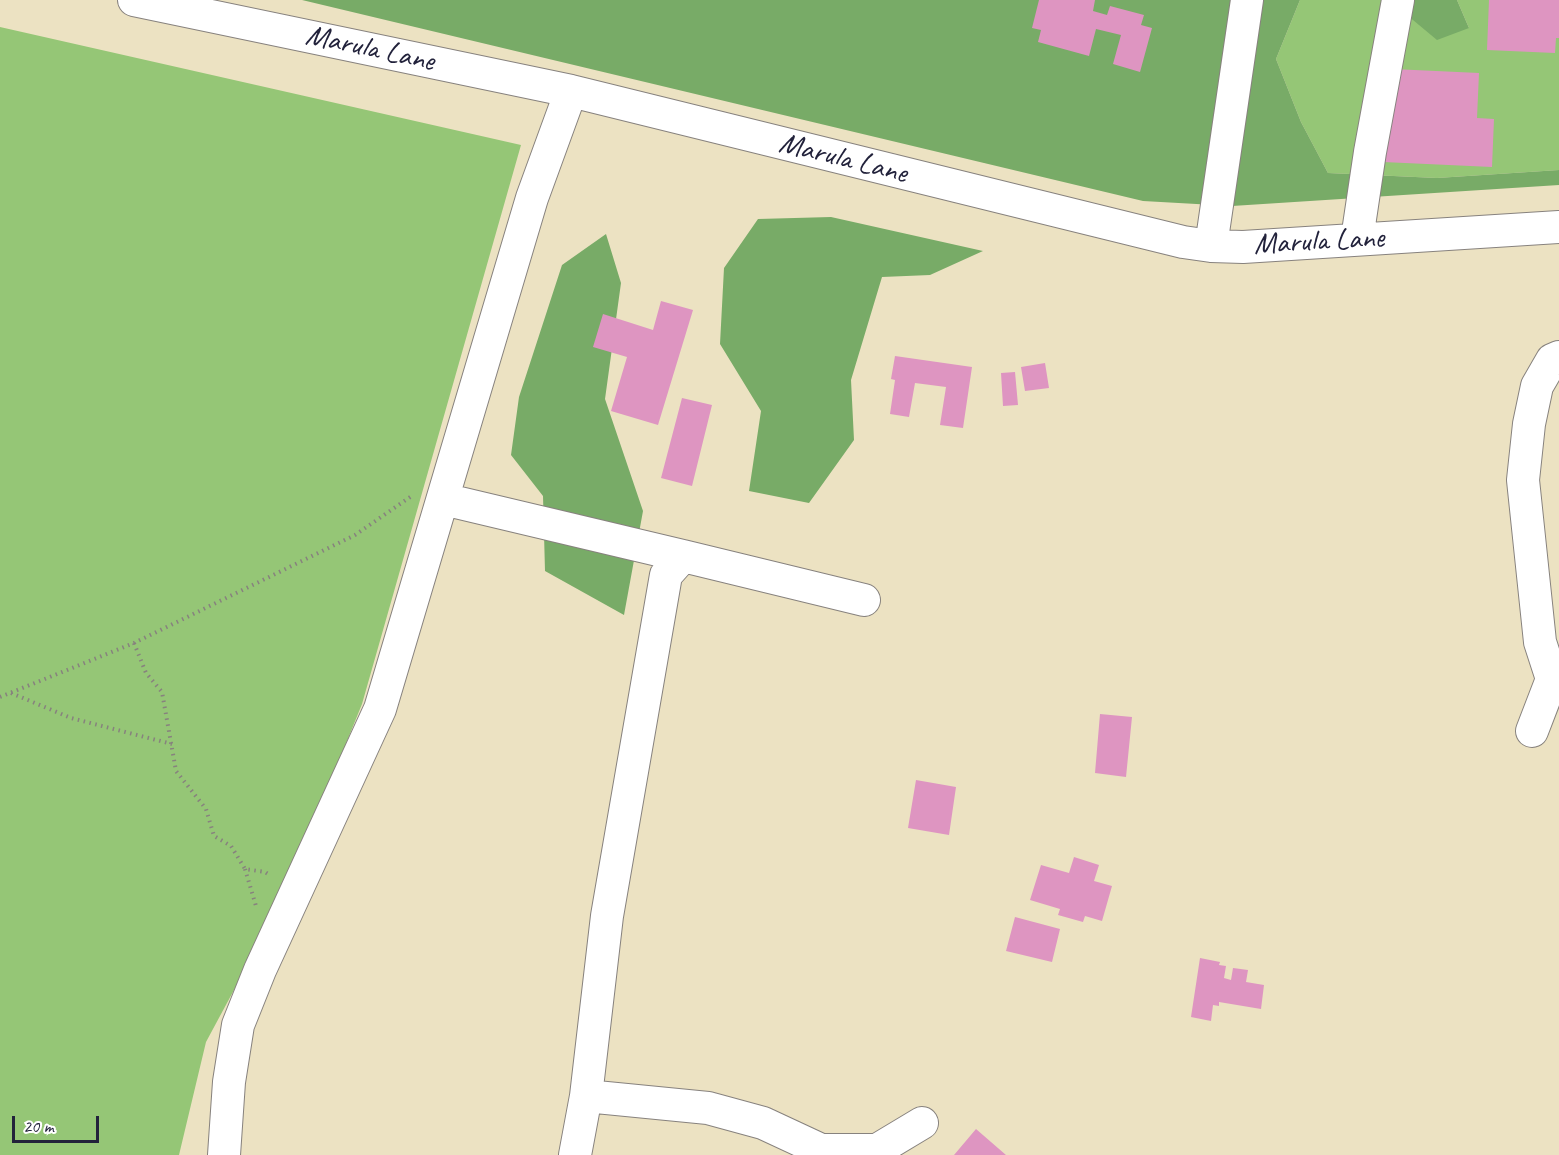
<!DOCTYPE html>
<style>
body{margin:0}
#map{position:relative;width:1559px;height:1155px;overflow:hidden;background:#ece2c2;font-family:Caveat,sans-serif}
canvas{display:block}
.scale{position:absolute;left:12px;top:1116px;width:87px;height:27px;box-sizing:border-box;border:3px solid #22223b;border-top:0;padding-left:8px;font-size:18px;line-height:21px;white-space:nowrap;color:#22223b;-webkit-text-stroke:4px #fff;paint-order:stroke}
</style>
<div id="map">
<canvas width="1559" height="1155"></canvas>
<div class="scale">20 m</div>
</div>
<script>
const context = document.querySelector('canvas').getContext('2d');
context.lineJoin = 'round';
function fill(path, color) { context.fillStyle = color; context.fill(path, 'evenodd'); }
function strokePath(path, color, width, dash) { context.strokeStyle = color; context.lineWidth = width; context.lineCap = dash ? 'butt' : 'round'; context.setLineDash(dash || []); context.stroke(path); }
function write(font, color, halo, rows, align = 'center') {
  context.font = font + ' Caveat,sans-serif'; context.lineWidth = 6; context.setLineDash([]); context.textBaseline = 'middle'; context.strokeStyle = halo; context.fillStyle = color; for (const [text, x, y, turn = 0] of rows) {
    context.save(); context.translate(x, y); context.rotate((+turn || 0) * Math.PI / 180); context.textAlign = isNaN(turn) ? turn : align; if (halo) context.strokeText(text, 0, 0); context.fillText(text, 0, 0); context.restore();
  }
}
const green = new Path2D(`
 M1300,0H1389L1469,28L1457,0H1559V170L1437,178L1328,173L1301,122L1276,59Z
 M0,27L521,145L362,704L284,897L206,1042L179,1155H0Z`);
const forest = new Path2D(`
 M302,0H1300L1276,59L1301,122L1328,173L1437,178L1559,170V185L1232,206L1143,201Z
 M1389,0H1457L1469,28L1437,40Z
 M831,217L983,251L930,275L882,277L851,380L854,440L809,503L749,491L761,411L720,344L724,268L758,219Z
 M606,234L621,283L605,399L643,511L624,615L545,571L543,496L511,455L519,397L562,265Z`);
const building = new Path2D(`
 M1039,0H1095L1093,11L1107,15L1110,6L1144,15L1141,25L1152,28L1140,72L1113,64L1121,35L1096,29L1089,56L1038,42L1041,30L1032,28Z
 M1489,0H1559V38H1556L1555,53L1487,50Z
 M1393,69L1479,73L1477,118L1494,119L1492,167L1383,162Z
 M661,301L693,310L658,425L611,411L627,357L593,347L603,314L653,330Z
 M895,356L972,367L963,428L940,425L946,387L915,383L909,417L890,414L895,380L891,379Z
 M1045,363L1049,388L1025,391L1021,367Z
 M1015,372L1018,405L1003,406L1001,373Z
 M682,398L712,405L692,486L661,478Z
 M1100,714L1132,717L1126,777L1095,773Z
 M916,780L956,787L949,835L908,828Z
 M1074,857L1099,865L1094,881L1112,886L1102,921L1085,916L1083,922L1058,915L1060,909L1030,900L1041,865L1069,873Z
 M1015,917L1060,929L1052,962L1006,951Z
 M1200,958L1220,962L1219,965L1226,966L1224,978L1231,980L1233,968L1248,970L1246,982L1264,985L1261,1009L1219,1002V1006L1213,1005L1211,1021L1191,1017Z
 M976,1129L1006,1155H954Z`);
const path = new Path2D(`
 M134,643L146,673L162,692L176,771L206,809L214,836L231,846L245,869L265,872L271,876
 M11,693L71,718L172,744
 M0,697L134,643L355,535L413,495
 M245,869L256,906`);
const minor = new Path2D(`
 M134,0L571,91L1183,242L1211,246L1243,247L1559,227
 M1357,239L1370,152L1398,0
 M1211,246L1247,0
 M443,499L683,556
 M1532,731L1552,679L1540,642L1523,480L1529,424L1537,386L1552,360L1559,357
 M586,1096L607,916L666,575L683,556L864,600
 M224,1155L229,1082L238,1025L260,970L380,709L532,198L571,91
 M575,1155L586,1096L708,1108L763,1123L821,1150H877L922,1123`);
const streetNames = [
 ["Marula Lane",370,49,12],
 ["Marula Lane",843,159,14],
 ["Marula Lane",1319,242,-3]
];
fill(green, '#95c676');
fill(forest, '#78ab67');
fill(building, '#de95c1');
strokePath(minor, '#87827e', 34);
strokePath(path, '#87827e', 4, [1.5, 4.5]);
strokePath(minor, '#fff', 32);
write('30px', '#22223b', '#fff', streetNames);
</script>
